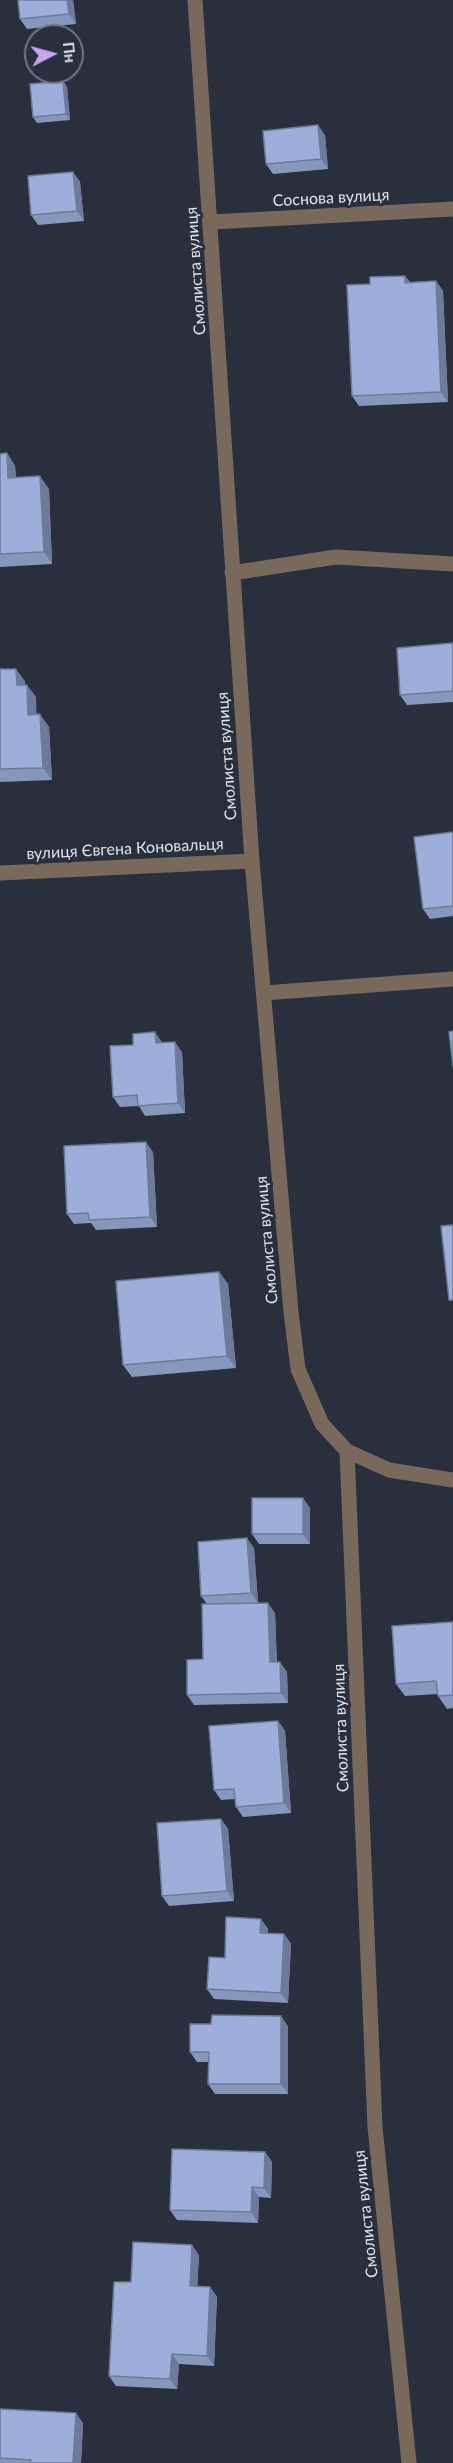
<!DOCTYPE html>
<meta charset="utf-8">
<style>
body{margin:0}
#map{position:relative;width:453px;height:2463px;overflow:hidden;background:#292f3d;font-family:Lato,sans-serif}
canvas{display:block}
.north{position:absolute;left:24px;top:24px;width:60px;height:60px;box-sizing:border-box;background:#292f3d;border:2px solid #717783;border-radius:50%;rotate:84deg;font-size:16px;font-weight:700;line-height:24px;text-align:center;color:#dee2eb}
.north::after{content:'';display:block;margin:auto;width:21px;height:27px;background:#c7a6ef;clip-path:polygon(50% 0,100% 100%,50% 72%,0 100%)}
</style>
<div id="map">
<canvas width="453" height="2463"></canvas>
<div class="north">Пн</div>
</div>
<script>
const context = document.querySelector('canvas').getContext('2d');
context.lineJoin = 'round';
function strokePath(path, color, width, dash) { context.strokeStyle = color; context.lineWidth = width; context.lineCap = dash ? 'butt' : 'round'; context.setLineDash(dash || []); context.stroke(path); }
function fill(path, color) { context.fillStyle = color; context.fill(path, 'evenodd'); }
function write(font, color, halo, rows, align = 'center') {
  context.font = font + ' Lato,sans-serif'; context.lineWidth = 6; context.setLineDash([]); context.textBaseline = 'middle'; context.strokeStyle = halo; context.fillStyle = color; for (const [text, x, y, turn = 0] of rows) {
    context.save(); context.translate(x, y); context.rotate((+turn || 0) * Math.PI / 180); context.textAlign = isNaN(turn) ? turn : align; if (halo) context.strokeText(text, 0, 0); context.fillText(text, 0, 0); context.restore();
  }
}
const lane = new Path2D(`
 M232,573L336,557L453,564`);
const street = new Path2D(`
 M195,0L252,861L291,1312L298,1369L322,1424L347,1451L375,2127L409,2463
 M211,222L453,209
 M0,873L252,861
 M264,993L453,979
 M347,1451L389,1470L453,1480`);
const wall = new Path2D(`
 M18,0H73L76,24L27,29L20,19Z
 M63,81L67,87L70,120L37,123L33,117Z
 M325,135L328,169L273,174L266,164Z
 M73,172L80,182L84,221L38,225L31,215Z
 M405,276L410,282L436,281L443,291L448,402L359,406L352,396L370,284Z
 M7,453L15,466L16,478L49,489L52,564L0,567V454Z
 M453,643V702L407,705L400,695Z
 M0,669L25,681V685L36,697V714L49,727L52,780L0,782Z
 M453,832V916L430,919L423,909Z
 M162,1043L182,1052L185,1113L145,1116L139,1106L120,1107L113,1097Z
 M153,1152L157,1227L96,1230L91,1223L74,1224L67,1214Z
 M219,1272L228,1284L236,1368L132,1377L123,1365Z
 M310,1508V1544H259L252,1534Z
 M254,1548L258,1603L275,1613L277,1662L287,1672L288,1703L194,1705L187,1695L203,1659L207,1604L201,1596Z
 M453,1622V1708L447,1709L438,1696V1694L405,1696L396,1684Z
 M278,1721L285,1731L291,1813L243,1817L236,1807L235,1799L221,1800L214,1790Z
 M221,1819L228,1829L234,1901L169,1906L162,1896Z
 M261,1919L268,1929L267,1933L284,1934L291,1944L288,2003L214,1999L207,1989L225,1958Z
 M288,2026V2094H215L208,2084V2062H197L190,2052Z
 M265,2152L272,2162L271,2198L259,2197L258,2223L177,2220L170,2210Z
 M199,2255L197,2286L210,2287L217,2297L214,2366L179,2364L177,2389L116,2386L109,2376L131,2282Z
 M0,2409L83,2423L81,2463H0Z`);
const shadedWall = new Path2D(`
 M67,0H73L76,24L69,14Z
 M63,81L67,87L70,120L66,114Z
 M318,125L325,135L328,169L321,159Z
 M73,172L80,182L84,221L77,211Z
 M405,276L412,286L405,283Z
 M436,281L443,291L448,402L441,392Z
 M7,453L15,466L17,490L8,478Z
 M40,476L49,489L52,564L44,552Z
 M16,669L25,681L26,698L17,685Z
 M27,685L36,697L37,727L28,715Z
 M40,714L49,727L52,780L43,768Z
 M155,1032L162,1042L156,1043Z
 M175,1042L182,1052L185,1113L178,1103Z
 M146,1142L153,1152L157,1227L150,1217Z
 M219,1272L228,1284L236,1368L227,1356Z
 M303,1498L310,1508V1544L303,1534Z
 M247,1538L254,1548L258,1603L251,1593Z
 M268,1603L275,1613L277,1672L270,1662Z
 M280,1662L287,1672L288,1703L281,1693Z
 M278,1721L285,1731L291,1813L284,1803Z
 M221,1819L228,1829L234,1901L227,1891Z
 M261,1919L268,1929L267,1943L260,1933Z
 M284,1934L291,1944L288,2003L281,1993Z
 M281,2016L288,2026V2094L281,2084Z
 M265,2152L272,2162L271,2198L264,2188Z
 M252,2187L259,2197L258,2223L251,2212Z
 M192,2245L199,2255L197,2296L190,2286Z
 M210,2287L217,2297L214,2366L207,2356Z
 M172,2354L179,2364L177,2389L170,2379Z
 M76,2413L83,2423L81,2463H73Z`);
const building = new Path2D(`
 M18,0H67L69,14L20,19Z
 M63,81L66,114L33,117L30,84Z
 M318,125L321,159L266,164L263,131Z
 M73,172L77,211L31,215L28,176Z
 M405,276V283L436,281L441,392L352,396L347,285L370,284V277Z
 M7,453L8,478L40,476L44,552L0,554V454Z
 M453,643V691L400,695L397,648Z
 M0,669H16L17,685H27L28,715L40,714L43,768L0,769Z
 M453,832V906L423,909L414,837Z
 M453,1031V1066L449,1032Z
 M155,1032L156,1043L175,1042L178,1103L138,1106L137,1095L113,1097L110,1046L133,1045V1034Z
 M146,1142L150,1217L89,1220L88,1213L67,1214L64,1146Z
 M453,1225V1300H449L441,1226Z
 M219,1272L227,1356L123,1365L116,1281Z
 M252,1498H303V1534H252Z
 M247,1538L251,1593L201,1596L198,1542Z
 M268,1603L270,1662H280L281,1693L187,1695V1660L203,1659L202,1604Z
 M453,1622V1695L438,1696L436,1681L396,1684L392,1626Z
 M278,1721L284,1803L236,1807L234,1789L214,1790L209,1726Z
 M221,1819L227,1891L162,1896L157,1823Z
 M226,1917L261,1919L260,1933L284,1934L281,1993L207,1989L209,1957L225,1958Z
 M212,2015L281,2016V2084H208L209,2052H190V2024H211Z
 M172,2149L265,2152L264,2188L252,2187L251,2212L170,2210Z
 M133,2242L192,2245L190,2286L210,2287L207,2356L172,2354L170,2379L109,2376L114,2282H131Z
 M0,2409L76,2413L73,2463H30L31,2460L0,2458Z`);
const streetNames = [
 ["Соснова вулиця",331,198,-3],
 ["Смолиста вулиця",196,271,-94],
 ["Смолиста вулиця",227,756,-94],
 ["вулиця Євгена Коновальця",125,849,-3],
 ["Смолиста вулиця",267,1240,-95],
 ["Смолиста вулиця",341,1728,-92],
 ["Смолиста вулиця",366,2214,-96]
];
strokePath(lane, '#79695b', 15);
strokePath(street, '#79695b', 15);
fill(wall, '#8796bb');
fill(shadedWall, '#6e7a99');
fill(building, '#9daeda');
strokePath(building, '#6e7a99', 1.5);
write('16px', '#dee2eb', '#292f3d', streetNames);
</script>
